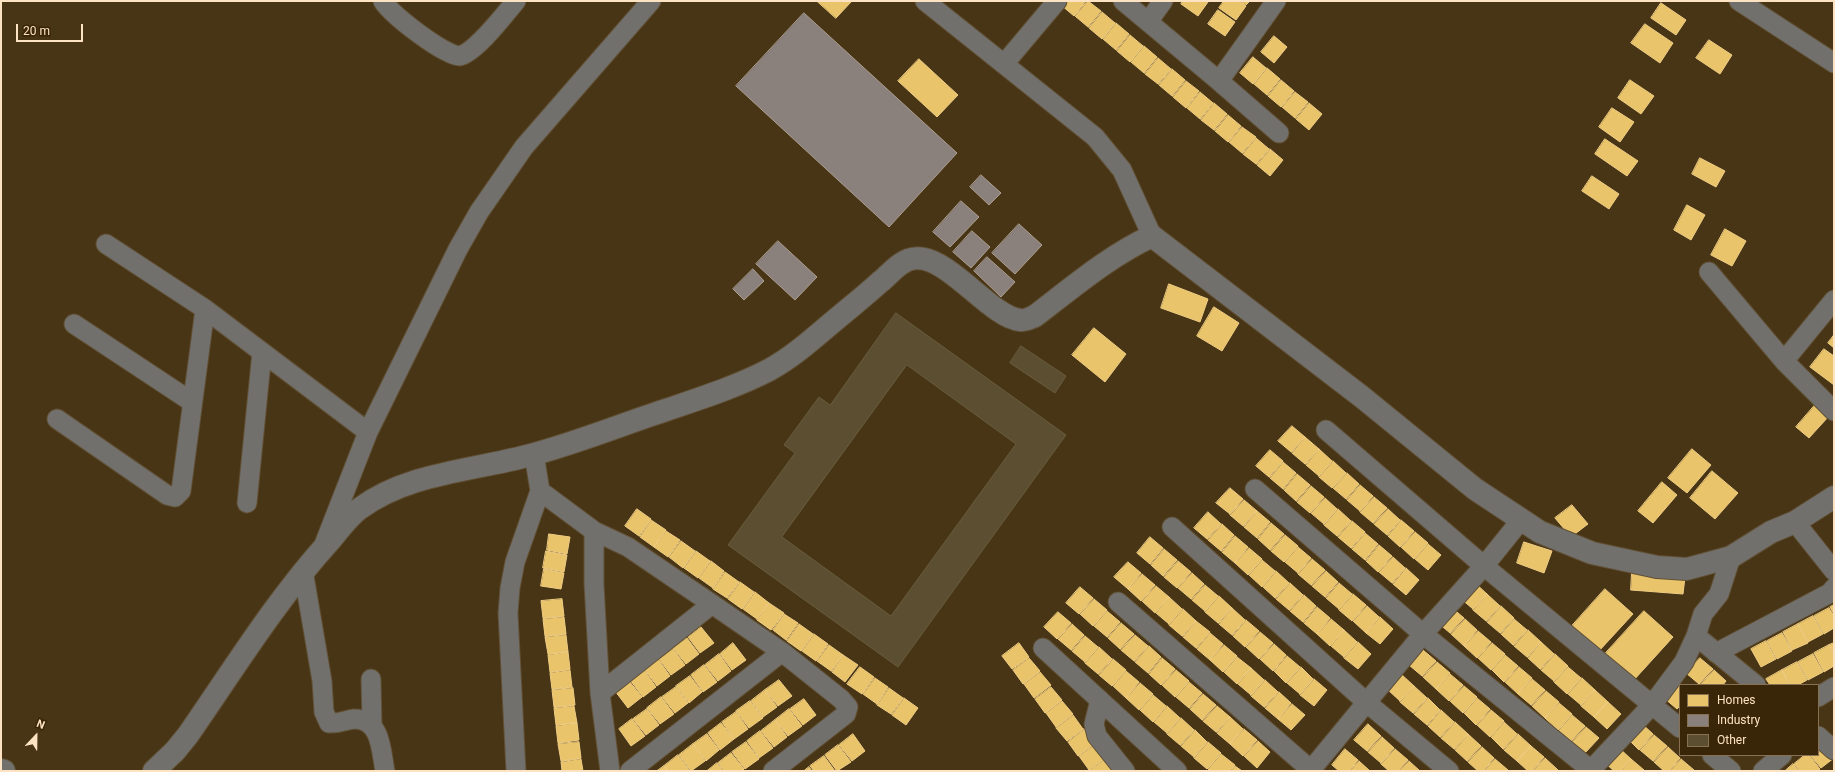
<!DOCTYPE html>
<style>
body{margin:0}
#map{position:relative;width:1835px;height:772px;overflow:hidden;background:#483515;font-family:Roboto,sans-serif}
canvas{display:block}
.frame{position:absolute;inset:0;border:2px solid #fde3c2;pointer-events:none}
.legend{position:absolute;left:1679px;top:684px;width:140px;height:72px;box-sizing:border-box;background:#392508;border:1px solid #877152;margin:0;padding:5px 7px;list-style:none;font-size:12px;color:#fde3c2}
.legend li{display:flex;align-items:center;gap:8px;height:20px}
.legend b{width:20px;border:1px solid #877152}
.north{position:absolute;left:16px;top:716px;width:40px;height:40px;-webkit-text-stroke:3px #392508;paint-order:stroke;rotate:22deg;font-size:11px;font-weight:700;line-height:16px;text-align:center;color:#fde3c2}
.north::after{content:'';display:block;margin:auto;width:14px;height:18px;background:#fde3c2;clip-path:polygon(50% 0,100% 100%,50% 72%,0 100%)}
.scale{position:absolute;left:16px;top:24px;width:67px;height:18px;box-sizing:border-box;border:2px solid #fde3c2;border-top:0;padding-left:5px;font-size:12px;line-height:14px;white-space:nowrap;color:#fde3c2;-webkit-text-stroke:3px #392508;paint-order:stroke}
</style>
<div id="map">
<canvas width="1835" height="772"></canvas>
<div class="frame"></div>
<ul class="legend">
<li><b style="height:11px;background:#e9c46a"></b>Homes</li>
<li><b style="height:11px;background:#8a817c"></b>Industry</li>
<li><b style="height:11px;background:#5c4f31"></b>Other</li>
</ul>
<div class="north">N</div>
<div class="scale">20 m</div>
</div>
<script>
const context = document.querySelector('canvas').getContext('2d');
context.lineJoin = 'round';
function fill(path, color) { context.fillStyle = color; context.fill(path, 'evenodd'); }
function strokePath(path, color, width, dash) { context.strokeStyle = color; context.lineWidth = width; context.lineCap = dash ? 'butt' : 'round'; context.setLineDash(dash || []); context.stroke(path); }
const homes = new Path2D(`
 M817,1H852L836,18Z
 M1064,1H1086L1074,16L1061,5Z
 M1088,1L1101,11L1088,27L1075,16Z
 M1183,1H1206L1208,2L1198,16L1181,4Z
 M1224,1H1239L1246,6L1236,20L1219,8Z
 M1241,1H1250L1246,5Z
 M1661,3L1686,20L1676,35L1651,18Z
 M1218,10L1235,22L1225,36L1208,24Z
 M1102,12L1115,23L1102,39L1089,28Z
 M1116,23L1129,34L1116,50L1103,39Z
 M1645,24L1673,43L1660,63L1631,43Z
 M1130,35L1143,46L1130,62L1117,51Z
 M1274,36L1287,47L1274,63L1261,52Z
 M1709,40L1732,55L1720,74L1696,58Z
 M1144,46L1157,57L1144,73L1131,62Z
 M1253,57L1266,68L1253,84L1240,73Z
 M1158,58L1171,69L1158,84L1145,74Z
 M919,59L958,95L937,117L898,81Z
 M1267,68L1280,79L1267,95L1254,84Z
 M1172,69L1185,80L1172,96L1159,85Z
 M1281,80L1294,91L1281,107L1268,96Z
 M1630,80L1654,96L1641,114L1618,98Z
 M1186,81L1199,91L1186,108L1173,97Z
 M1200,92L1213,103L1200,119L1187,108Z
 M1295,92L1308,102L1295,118L1282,107Z
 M1214,103L1227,114L1214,130L1201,120Z
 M1309,103L1322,114L1309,130L1296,119Z
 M1612,108L1634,122L1620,142L1599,127Z
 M1228,115L1241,126L1228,142L1215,131Z
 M1242,127L1256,137L1242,153L1229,142Z
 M1256,138L1269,149L1256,164L1243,154Z
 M1605,139L1638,161L1627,176L1595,154Z
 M1270,149L1283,160L1270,176L1257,165Z
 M1700,158L1725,171L1716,187L1692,174Z
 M1592,176L1619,194L1609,209L1582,191Z
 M1687,205L1705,215L1691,240L1674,230Z
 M1725,229L1746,241L1732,266L1711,255Z
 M1169,284L1208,299L1200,322L1161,308Z
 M1214,307L1239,323L1222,351L1197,336Z
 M1094,328L1126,354L1105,382L1072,355Z
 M1834,335V348L1828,343Z
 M1824,349L1834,356V385L1810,367Z
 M1816,404L1829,416L1809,438L1796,427Z
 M1292,426L1305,437L1291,452L1278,441Z
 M1305,437L1319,449L1305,464L1292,453Z
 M1319,449L1332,461L1319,476L1306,465Z
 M1692,449L1711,465L1687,493L1668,478Z
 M1270,450L1283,461L1269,477L1256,466Z
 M1333,461L1346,473L1332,488L1319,477Z
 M1283,462L1296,473L1283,489L1270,478Z
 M1712,471L1738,493L1715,519L1690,498Z
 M1347,473L1359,484L1346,499L1333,488Z
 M1297,474L1310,485L1296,501L1284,490Z
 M1662,482L1677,495L1653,523L1638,511Z
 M1360,485L1373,496L1360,511L1347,500Z
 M1311,486L1324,497L1310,513L1297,502Z
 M1230,488L1243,499L1230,514L1216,503Z
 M1374,497L1387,508L1373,523L1360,512Z
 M1325,498L1337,509L1324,524L1311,513Z
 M1244,500L1257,511L1243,526L1230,515Z
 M1572,505L1588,524L1571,537L1555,518Z
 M637,509L651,519L639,536L625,526Z
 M1338,509L1351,521L1337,536L1324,525Z
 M1388,509L1400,520L1387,535L1374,524Z
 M1257,511L1270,522L1257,538L1244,527Z
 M1208,512L1221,524L1207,539L1194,528Z
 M651,520L666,530L654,547L640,537Z
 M1401,520L1414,531L1400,547L1388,536Z
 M1352,521L1365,532L1351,548L1338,537Z
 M1271,523L1284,534L1270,550L1258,539Z
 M1222,524L1234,535L1221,551L1208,540Z
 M666,531L680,540L668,557L654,547Z
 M1415,532L1428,543L1414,559L1401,547Z
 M1365,533L1378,544L1365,560L1352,549Z
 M549,534L570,537L567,554L547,550Z
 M1285,535L1298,546L1284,562L1271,551Z
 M1235,536L1248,547L1235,563L1222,552Z
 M1150,537L1163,548L1150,564L1137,553Z
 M681,541L695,551L683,568L669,557Z
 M1524,542L1552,551L1544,573L1517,563Z
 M1428,544L1441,555L1428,570L1415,559Z
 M1379,545L1392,556L1378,572L1366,561Z
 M1298,547L1311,558L1298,573L1285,562Z
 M1249,548L1262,559L1248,575L1235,563Z
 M1164,549L1177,560L1163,576L1151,565Z
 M546,551L567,555L564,572L543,568Z
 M696,551L710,561L698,578L684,568Z
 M1393,557L1405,568L1392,583L1379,572Z
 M1312,559L1325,570L1311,585L1298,574Z
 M1262,560L1275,571L1262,587L1249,575Z
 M711,561L724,571L713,588L699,578Z
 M1178,561L1191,572L1177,588L1164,577Z
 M1128,562L1141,573L1128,589L1114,577Z
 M1406,568L1419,580L1406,595L1393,584Z
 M544,569L564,573L561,589L541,586Z
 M1276,571L1289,583L1275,598L1263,587Z
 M1326,571L1338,582L1325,597L1312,586Z
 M725,572L739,582L727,598L713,589Z
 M1632,572L1685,577L1683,594L1631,590Z
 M1192,573L1204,584L1191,599L1178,588Z
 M1142,574L1155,585L1141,601L1128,589Z
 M740,582L754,592L742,609L728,599Z
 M1474,582L1487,594L1473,609L1460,598Z
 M1290,583L1303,595L1289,610L1276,599Z
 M1339,583L1352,594L1339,609L1326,598Z
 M1205,585L1218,596L1205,611L1192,600Z
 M1156,586L1169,597L1155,613L1142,601Z
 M1080,587L1093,598L1079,614L1066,603Z
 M1605,589L1633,614L1599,651L1571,627Z
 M755,592L769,603L757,619L743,609Z
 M1353,594L1366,605L1352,621L1339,610Z
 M1487,594L1500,606L1486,621L1473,610Z
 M1304,595L1316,606L1303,622L1290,611Z
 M1219,596L1232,608L1218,623L1205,612Z
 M1169,597L1182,609L1169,624L1156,613Z
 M562,599L564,616L543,618L541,601Z
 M1094,599L1107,610L1093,626L1080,614Z
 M769,603L784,613L771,630L757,620Z
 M1834,605V614L1830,607Z
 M1367,606L1379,617L1366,633L1353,621Z
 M1501,606L1514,618L1500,633L1487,622Z
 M1317,607L1330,618L1317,634L1304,623Z
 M1451,607L1464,618L1450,633L1437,622Z
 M1232,608L1245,620L1232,635L1219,624Z
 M1829,608L1834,616V628L1824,634L1814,616Z
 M1183,609L1196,621L1182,636L1169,625Z
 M1107,611L1120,622L1107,637L1094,626Z
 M1644,611L1673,637L1633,681L1604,655Z
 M1058,612L1071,623L1057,639L1044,627Z
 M784,614L798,623L786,640L773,630Z
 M1813,616L1823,634L1808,642L1798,624Z
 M564,617L566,634L545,636L543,619Z
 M1380,617L1393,629L1380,644L1366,633Z
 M1331,619L1344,630L1330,646L1317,634Z
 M1465,619L1477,630L1464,646L1451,634Z
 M1514,619L1527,630L1513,645L1501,634Z
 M1246,620L1259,631L1245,647L1233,636Z
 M1196,621L1210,632L1196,648L1183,637Z
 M1121,623L1134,634L1120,649L1108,638Z
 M799,624L813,634L801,651L787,641Z
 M1072,624L1084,635L1071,650L1058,639Z
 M1798,624L1808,643L1792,650L1783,632Z
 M701,627L714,643L700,653L688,637Z
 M1344,630L1357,642L1344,657L1331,646Z
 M1528,630L1541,642L1527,657L1514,646Z
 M1478,631L1491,642L1477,658L1464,646Z
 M1260,632L1273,643L1259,659L1246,647Z
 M1210,633L1223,644L1210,660L1197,649Z
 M1782,633L1792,651L1777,659L1767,641Z
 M814,634L828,644L816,661L802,651Z
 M566,635L568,652L548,654L545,637Z
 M1135,635L1148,646L1134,661L1121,650Z
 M1085,636L1098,647L1085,662L1072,651Z
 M687,638L699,654L686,664L673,648Z
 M1766,641L1776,659L1761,667L1751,649Z
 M1358,642L1371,654L1358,669L1344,658Z
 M1541,642L1554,654L1540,669L1528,658Z
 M733,643L746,660L732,670L720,654Z
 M1019,643L1029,657L1012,669L1002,656Z
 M1492,643L1505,654L1491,670L1478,658Z
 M1834,643V653L1829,645Z
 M1274,644L1286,655L1273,671L1260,659Z
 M829,645L843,655L831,671L817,661Z
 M1224,645L1237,656L1223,672L1210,660Z
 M1829,645L1834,655V666L1824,672L1814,653Z
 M1149,646L1161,657L1148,673L1135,662Z
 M1099,647L1112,659L1098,674L1085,663Z
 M673,649L685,665L671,675L659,659Z
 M1423,650L1436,661L1422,676L1409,665Z
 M568,652L570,669L550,672L548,655Z
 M719,654L731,671L718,681L705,665Z
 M1555,654L1568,666L1554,681L1541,670Z
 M1813,654L1823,672L1808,680L1798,662Z
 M843,655L858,665L845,682L832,672Z
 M1505,655L1518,666L1504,682L1492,670Z
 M1287,656L1300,667L1286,683L1274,671Z
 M1237,657L1251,668L1237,684L1224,672Z
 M1029,658L1040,671L1023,684L1013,670Z
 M1162,658L1175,669L1161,685L1149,674Z
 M1700,658L1713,669L1699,684L1686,673Z
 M658,659L670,676L657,686L644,669Z
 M1113,659L1126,670L1112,686L1099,675Z
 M1437,662L1450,673L1436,689L1423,677Z
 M1797,662L1807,680L1798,685H1790L1782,670Z
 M704,665L717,682L703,692L691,675Z
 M860,667L874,677L862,694L847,684Z
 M1301,667L1313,679L1300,694L1287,683Z
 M1519,667L1532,678L1518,694L1505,682Z
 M1568,667L1581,678L1567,694L1554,682Z
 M1251,668L1264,680L1251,695L1238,684Z
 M570,670L572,687L552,689L550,673Z
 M644,670L656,687L643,697L630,680Z
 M1176,670L1189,681L1175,697L1162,685Z
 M1714,670L1726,681L1723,685H1700Z
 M1782,670L1789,685H1770L1766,679Z
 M1126,671L1139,682L1126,698L1113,686Z
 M1040,672L1051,685L1034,698L1024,684Z
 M1401,674L1414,686L1400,701L1387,689Z
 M1450,674L1463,685L1449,701L1436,689Z
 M690,676L702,692L689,703L676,686Z
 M875,678L888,687L877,704L863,694Z
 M1582,678L1595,690L1581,705L1568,694Z
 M1314,679L1327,690L1314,706L1300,695Z
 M1532,679L1545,690L1531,705L1518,694Z
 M779,680L792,696L778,706L765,690Z
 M1265,680L1278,692L1264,707L1251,696Z
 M629,681L642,697L628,708L615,691Z
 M1189,682L1202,693L1189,708L1176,697Z
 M1678,682L1681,685L1680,706L1677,709L1664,698Z
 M1140,683L1153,694L1139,710L1126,698Z
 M1414,686L1427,698L1413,713L1400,702Z
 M1464,686L1477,697L1463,713L1450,701Z
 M676,687L688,703L675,713L662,697Z
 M1051,687L1062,700L1045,713L1035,699Z
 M573,688L575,705L554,707L552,690Z
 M889,688L903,698L891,714L877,705Z
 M765,690L777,707L763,717L751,701Z
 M1595,690L1608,702L1594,717L1581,706Z
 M1546,691L1559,702L1545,718L1532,706Z
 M1279,692L1291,703L1278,719L1265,708Z
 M1203,694L1216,705L1202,720L1190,709Z
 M1153,695L1166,706L1153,722L1140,710Z
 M661,697L674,714L660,724L647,708Z
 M904,698L918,708L906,725L892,715Z
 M1428,698L1440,710L1427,725L1414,714Z
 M1477,698L1490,709L1476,725L1464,713Z
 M804,699L816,715L803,725L790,709Z
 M750,701L763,718L749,728L736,711Z
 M1062,701L1073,714L1056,727L1046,713Z
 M1608,702L1621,714L1607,729L1594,717Z
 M1559,703L1572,714L1558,730L1545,718Z
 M1292,704L1305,715L1291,730L1278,719Z
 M574,706L577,723L556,725L554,708Z
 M1167,706L1180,718L1167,733L1154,722Z
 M1217,706L1230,717L1216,732L1203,721Z
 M647,709L659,725L646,735L633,719Z
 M789,709L802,726L788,736L775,720Z
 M1441,710L1454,722L1440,737L1428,726Z
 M1491,710L1504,721L1490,737L1477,725Z
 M736,712L748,729L734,739L722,722Z
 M1073,715L1083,729L1067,741L1056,728Z
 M1572,715L1585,726L1571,741L1559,730Z
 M1230,717L1243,729L1230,744L1217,733Z
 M1181,718L1194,730L1180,745L1167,734Z
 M632,719L645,736L631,746L619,729Z
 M775,720L787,737L774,747L761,731Z
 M1455,722L1468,734L1454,749L1441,738Z
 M1504,722L1517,734L1503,749L1491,737Z
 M577,723L579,740L558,743L556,726Z
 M721,723L734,739L720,750L708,733Z
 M1641,723L1653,734L1639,750L1627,738Z
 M1368,724L1381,736L1367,751L1354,740Z
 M1586,727L1599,738L1585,753L1572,742Z
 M1084,729L1095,743L1078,756L1068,742Z
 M1244,729L1257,740L1243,756L1230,744Z
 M1195,730L1207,742L1194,757L1181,746Z
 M760,731L773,748L759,758L747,741Z
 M707,734L719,750L706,761L693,744Z
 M853,734L865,751L852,761L839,745Z
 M1468,734L1481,746L1467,761L1455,750Z
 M1518,734L1531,746L1517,761L1504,750Z
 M1654,735L1667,746L1653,761L1640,750Z
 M1382,737L1394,748L1381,763L1368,752Z
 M1258,741L1270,752L1257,768L1244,756Z
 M579,742L581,758L561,761L558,744Z
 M746,742L759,759L745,769L732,752Z
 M1208,742L1221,753L1207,769L1194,758Z
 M693,744L705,761L691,771L679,755Z
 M1095,744L1105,758L1089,770L1079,756Z
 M1818,744L1834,758L1821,768L1810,755H1818Z
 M838,745L851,762L837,771L825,755Z
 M1531,746L1544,757L1532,771H1528L1517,761Z
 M1482,747L1494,758L1483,771H1478L1468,762Z
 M1618,747L1631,759L1620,771H1614L1604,762Z
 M1668,747L1680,758L1669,771H1664L1654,762Z
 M1345,749L1358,760L1349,771H1339L1332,765Z
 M1395,749L1408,760L1398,771H1389L1381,764Z
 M731,753L744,769L742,771H724L718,763Z
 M1221,754L1235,765L1229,771H1210L1208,769Z
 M678,755L690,771H668L664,766Z
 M1805,755H1809L1820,769L1818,771H1800L1794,764Z
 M824,756L835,771H814L810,766Z
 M1106,758L1116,771H1089Z
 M1545,758L1558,770L1556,771H1533Z
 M581,759L583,771H562L561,762Z
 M1495,759L1508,770L1507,771H1484Z
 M1631,759L1644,770L1621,771Z
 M1681,759L1694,770L1693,771H1670Z
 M1359,761L1370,771H1350Z
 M1409,761L1420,771H1399Z
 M717,763L723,771H707Z
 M1793,764L1799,771H1785Z
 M664,766L668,771H657Z
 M1235,766L1242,771H1231Z
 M809,767L812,771H804Z`);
const industry = new Path2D(`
 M804,13L957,153L889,227L736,86Z
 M981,175L1001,193L989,205L970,187Z
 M961,201L979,217L950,247L933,232Z
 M1019,224L1042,245L1015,274L992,253Z
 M972,231L990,247L971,268L953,252Z
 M778,241L817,277L795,300L756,264Z
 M987,257L1015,282L1001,297L974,271Z
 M753,269L764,281L744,300L733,289Z`);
const building = new Path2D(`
 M896,313L1066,435L898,667L728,545L795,453L784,445L819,397L830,405ZM907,365L1016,444L891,616L782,537Z
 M1021,346L1066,376L1055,393L1010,363Z`);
const minor = new Path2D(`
 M383,1C392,15 443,55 460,56C477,51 504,15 516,1
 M925,1L1095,137L1122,170L1152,236
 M1123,1L1219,81L1276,1
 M1739,1L1834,63
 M1148,22L1163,1
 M1004,64L1057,1
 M1219,81L1279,133
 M106,244L205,309L368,432L325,542
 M1709,272L1784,361
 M1834,300L1784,361L1834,411
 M74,324L192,402
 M57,419L167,495L175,497L181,491L205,309
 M1326,430L1484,566L1680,728
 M368,432L458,249L479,212L524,147L651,1
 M1255,489L1423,634L1592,771
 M540,491L594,531L628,547L712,604L782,652L841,699L848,707L846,714L773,771
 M247,503L262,352
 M1795,522L1834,571
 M1172,527L1366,702L1449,771
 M594,531V584L600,693L610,771
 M303,570L322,681L324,712L329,723C338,724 346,720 354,719C382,719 381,752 385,771
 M1118,602L1312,771
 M1696,636L1703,614L1719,594L1731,557
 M1043,648L1177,771
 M1716,653L1830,593L1834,588
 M371,679L372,725
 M600,693L712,604
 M1818,697L1834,687
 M1100,700L1094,724L1097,736L1125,771
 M1818,736L1834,750
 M1712,755L1731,771
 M516,771L508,613L510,588L515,562L540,491L534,454
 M630,771L782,652
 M1310,771L1423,634L1484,566L1521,520
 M1590,771L1652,705L1684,662L1696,636L1756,685
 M1763,771L1782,755`);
const tertiary = new Path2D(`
 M1,770L4,771
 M154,771L175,751L188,735C233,670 275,602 327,544C337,533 347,518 359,509C408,473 470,471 527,456C574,444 620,425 666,410C701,398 736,387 769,370C795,356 817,335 840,316C853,305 867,294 880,282C889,275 897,264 908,260C942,246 987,316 1020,320C1025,321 1030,318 1035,316C1073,287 1109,256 1152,236L1362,397L1475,489L1540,532L1592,553L1657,567L1687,569L1731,557L1771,532L1795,522L1834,497`);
fill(homes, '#e9c46a');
strokePath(homes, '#efcd84', 1);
fill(industry, '#8a817c');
strokePath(industry, '#ac9e91', 1);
fill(building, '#5c4f31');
strokePath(building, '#685c3e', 1);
strokePath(minor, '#615035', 21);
strokePath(tertiary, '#615035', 24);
strokePath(minor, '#71706d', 19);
strokePath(tertiary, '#71706d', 22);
</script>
